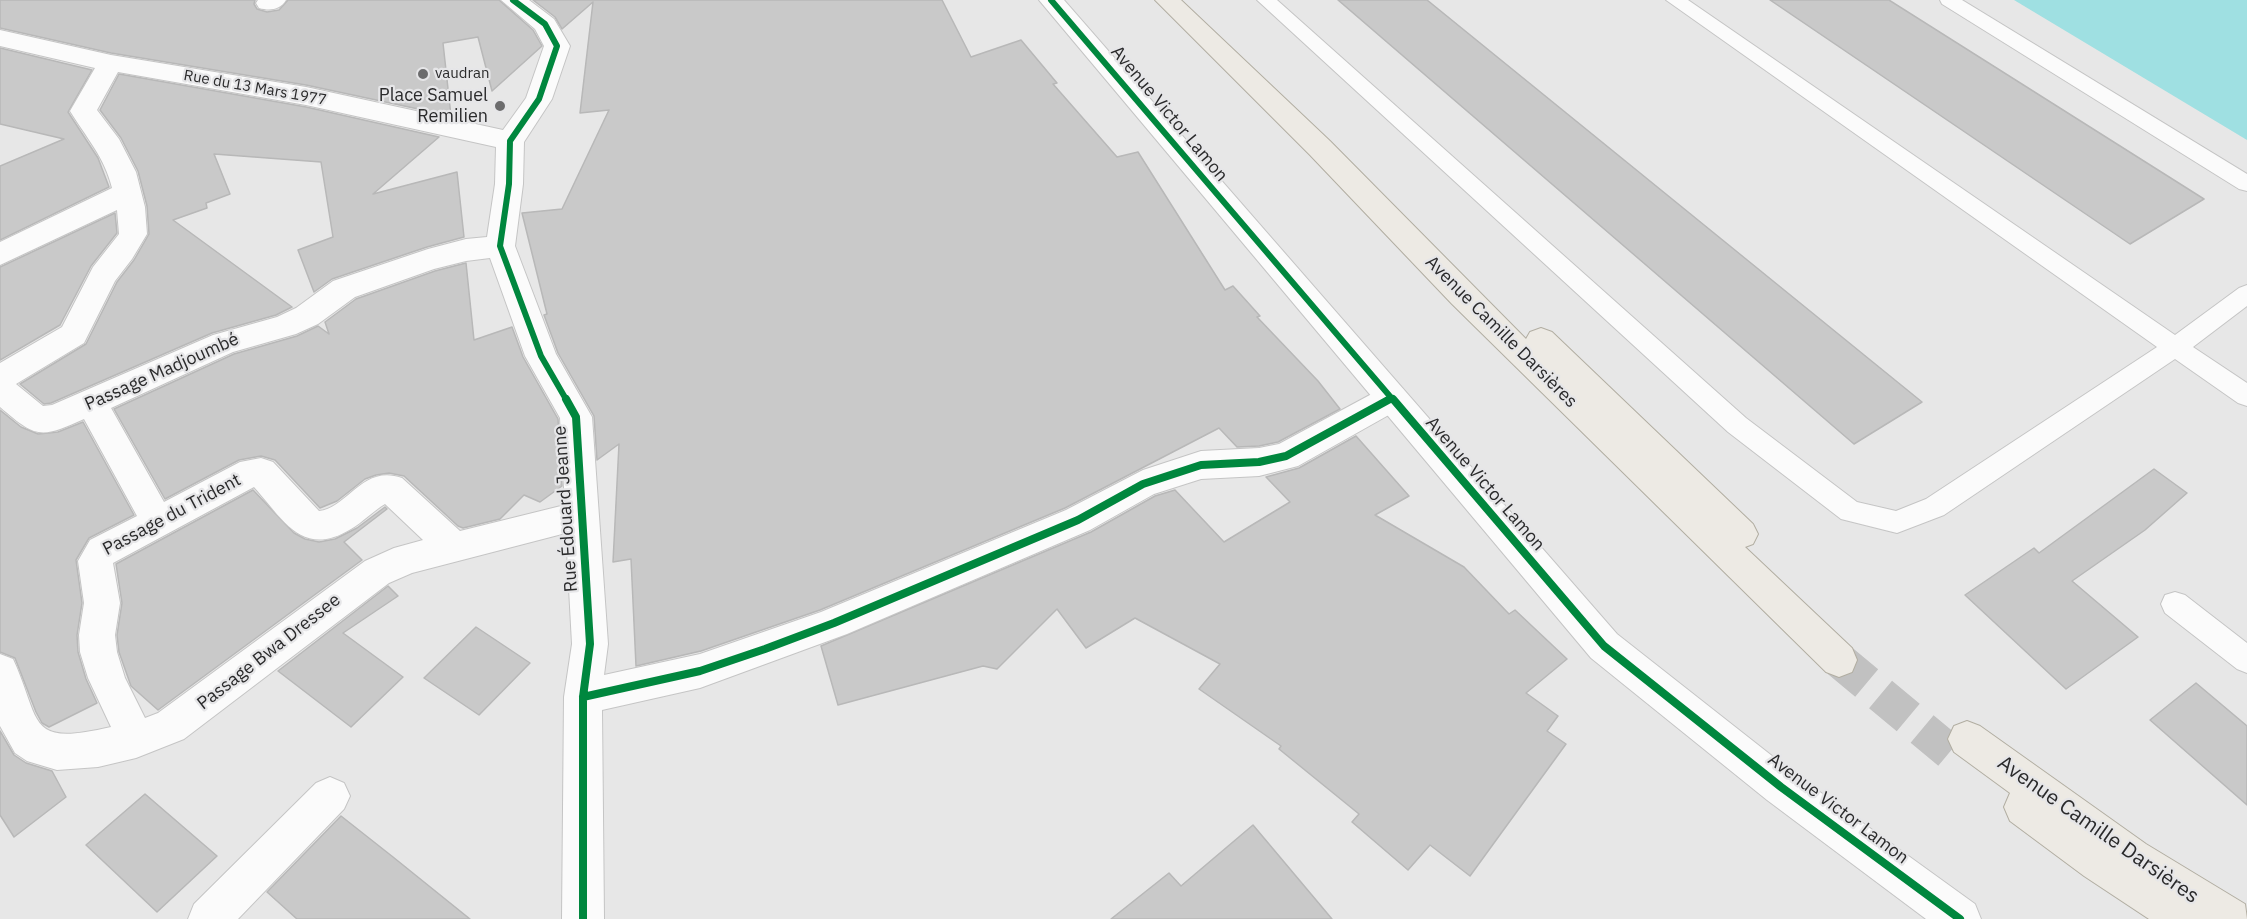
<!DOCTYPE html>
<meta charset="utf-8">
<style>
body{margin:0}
canvas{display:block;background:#e7e7e7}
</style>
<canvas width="2247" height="919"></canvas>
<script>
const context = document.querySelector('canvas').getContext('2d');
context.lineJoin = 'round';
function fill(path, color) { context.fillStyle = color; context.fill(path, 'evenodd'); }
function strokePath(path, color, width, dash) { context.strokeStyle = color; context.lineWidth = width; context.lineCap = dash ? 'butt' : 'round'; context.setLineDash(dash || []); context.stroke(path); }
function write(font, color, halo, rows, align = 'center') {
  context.font = font + ' "IBM Plex Sans",sans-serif'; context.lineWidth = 4.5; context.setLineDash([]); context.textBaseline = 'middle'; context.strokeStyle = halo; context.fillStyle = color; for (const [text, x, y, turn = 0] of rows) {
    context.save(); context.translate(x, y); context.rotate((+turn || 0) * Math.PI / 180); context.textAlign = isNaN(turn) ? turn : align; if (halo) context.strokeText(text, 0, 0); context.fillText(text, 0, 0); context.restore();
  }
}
const water = new Path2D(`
 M2014,0H2247V140Z`);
const building = new Path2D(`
 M0,0H255L254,4L257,9L267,12L279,10L288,0H499L533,30L542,46L492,91L478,37L443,43L451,116L306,85L111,53L0,28Z
 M533,0H942L971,57L1021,40L1057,83L1053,84L1117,157L1138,152L1225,290L1233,286L1260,316L1257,317L1318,381L1340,409L1278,442L1259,446L1237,447L1219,428L1065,508L820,610L701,651L636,666L631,559L613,562L619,444L597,460L594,416L558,353L544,315L547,314L522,213L562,209L609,110L580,113L593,2L562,29L555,17Z
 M1338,0H1427L1922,402L1854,444Z
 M1770,0H1889L2204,199L2130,244Z
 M0,48L92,70L68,112L98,158L109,187L0,240V166L64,139L0,124Z
 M119,74L306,107L439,137L373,194L457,172L464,237L427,247L332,279L314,292L298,250L333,237L321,162L214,154L230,194L206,203L207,208L173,220L292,307L276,315L212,333L51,403L44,404L20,384L86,344L117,282L134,260L149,234L147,206L138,171L121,138L100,110Z
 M115,213L117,233L91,266L60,325L0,360V267Z
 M466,263L474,340L512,327L523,357L558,419L562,486L540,502L524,495L500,519L463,528L458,526L404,476L389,473L376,475L365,479L337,501L320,508L275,460L261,456L239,460L165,499L114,409L234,354L297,336L318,326L329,334L325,322L356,299L435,271Z
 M0,410L21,427L38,434L58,432L83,422L134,515L89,538L76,560L82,603L77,635L78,652L86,679L97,703L49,727L42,723L36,712L15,658L0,652Z
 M1356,436L1409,496L1375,515L1464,567L1509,614L1515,610L1567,659L1526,693L1558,716L1547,731L1566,744L1470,876L1430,845L1408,870L1352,822L1359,814L1279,749L1281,746L1199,689L1220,664L1135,618L1086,648L1057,609L997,669L983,666L838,705L821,646L1091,532L1155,496L1175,490L1224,542L1290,502L1266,477L1299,468Z
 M2154,469L2187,493L2145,530L2072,581L2138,637L2066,689L1965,595L2034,548L2039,553Z
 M253,490L294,533L305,539L319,542L335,539L357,528L385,507L387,509L344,542L362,560L158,710L131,686L119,652L117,635L122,603L116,564Z
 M388,586L398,596L343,633L403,677L351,727L278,671Z
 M476,627L530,663L479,715L424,678Z
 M2196,683L2247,726V805L2150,720Z
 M0,731L14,755L26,763L52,771L66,797L14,837L0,815Z
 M145,794L217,856L157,912L86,845Z
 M341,816L393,857L470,919H297L267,892Z
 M1253,825L1332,919H1111L1169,873L1181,886Z`);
const primaryTunnel = new Path2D(`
 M1839,660L1957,758`);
const service = new Path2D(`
 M1257,0H1277L1746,418L1857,502L1896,511L1926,499L2157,347L1666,0H1688L2175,335L2239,288L2247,285V306L2193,347L2247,383V406L2238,403L2175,359L1944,515L1897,533L1841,519L1728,432Z
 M1940,0H1962L2247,174V191L2239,189L1942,4Z
 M2175,592L2185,595L2247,643V673L2237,669L2165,613L2161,604L2165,595Z`);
const minor = new Path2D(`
 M258,0H286C280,10 270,11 259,8L256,3Z
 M501,0H529L554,19L570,46L552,99L524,142L523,184L515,246L556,354L592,417L608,644L604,675L700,654L821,612L1066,510L1143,470L1201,451L1259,448L1279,444L1381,389L1392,385L1403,389L1408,398L1403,407L1298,466L1259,476L1201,479L1154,494L1090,530L847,634L700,688L602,710L604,919H562L564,697L572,644L566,533L412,573L389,583L184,739L136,758L98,767L57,770L27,761L15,753L0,726V654L13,659C42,722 25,747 111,727L88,678L80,652L79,635L84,603L78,561L90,540L137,516L84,419C40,439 36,438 0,407V363L62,327L93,267L119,234L117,210L0,265V242L112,188C105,158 86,137 70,111L95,68L0,46V30L111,55L306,87L503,130L526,98L544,46L535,29ZM118,72L306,105L496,147L495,184L487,237L466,239L428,249L333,281L296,308L277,317L213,335L52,405L43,406L16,384L84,343L115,281L132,259L147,234L145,207L136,172L119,139L97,110ZM490,258L525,356L560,418L565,505L460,531L402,478C362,464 348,508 319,511L273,462L261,458L240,462L164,502L111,408L233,352L296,334L318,324L355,297L434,269L466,261ZM254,487C283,519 302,559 351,529C363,522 373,511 385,504L423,540L394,548L365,561L158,713L145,718L125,678L117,652L115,635L120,603L113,563Z
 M330,777L344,783L350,796L344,809L238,919H188L194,904L316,783Z`);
const tertiary = new Path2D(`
 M1039,0H1064L1617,634L1795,774L1975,904L1981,919H1926L1767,800L1591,658Z`);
const primary = new Path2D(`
 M1155,0H1181L1330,141L1526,339L1530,332L1541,328L1552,332L1753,524L1758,534L1753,544L1745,547L1852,648L1857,660L1852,672L1839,677L1826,672L1452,304L1310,155Z
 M1967,721L1980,726L2146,844L2245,904L2247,919H2149L2084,876L2010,821L2004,807L2010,793L1954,752L1948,739L1954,726Z`);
const cyclewayFar1 = new Path2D(`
 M513,0L545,24L557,46L539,99L510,141L509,184L500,246L541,356L567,401
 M1051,0L1394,401
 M1387,401L1392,398`);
const cycleway = new Path2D(`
 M566,399L576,417L590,644L583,697V919
 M1393,399L1604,646L1781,787L1960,919
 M583,697L700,671L765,649L834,623L1078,520L1143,484L1201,465L1259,462L1286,456L1390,399`);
const markers = [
 [423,74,6,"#6c6c6d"],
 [500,106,6,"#6c6c6d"]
];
const farPoinames = [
 ["vaudran",435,74]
];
const farStreetnames = [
 ["Rue du 13 Mars 1977",255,88,10]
];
const poiNames = [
 ["Place Samuel",488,96],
 ["Remilien",488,117]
];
const streetNames = [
 ["Avenue Victor Lamon",1169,114,50],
 ["Avenue Camille Darsières",1501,332,45],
 ["Passage Madjoumbé",162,372,-24],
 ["Avenue Victor Lamon",1485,484,49],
 ["Rue Édouard Jeanne",566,509,-94],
 ["Passage du Trident",172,515,-28],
 ["Passage Bwa Dressee",269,652,-38],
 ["Avenue Victor Lamon",1838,809,37]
];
const nearStreetnames = [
 ["Avenue Camille Darsières",2098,830,35]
];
fill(water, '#9fe0e2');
fill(building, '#c9c9c9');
strokePath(building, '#b8b8b8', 1.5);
strokePath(primaryTunnel, '#c1c1c1', 36, [36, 18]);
strokePath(service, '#c5c5c5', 2);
strokePath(minor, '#c5c5c5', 2);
strokePath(tertiary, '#c5c5c5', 2);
strokePath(primary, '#b2aea2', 2);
fill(service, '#fbfbfb');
fill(minor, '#fbfbfb');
fill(tertiary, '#fbfbfb');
fill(primary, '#edeae4');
strokePath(cyclewayFar1, '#00873e', 6);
strokePath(cycleway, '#00873e', 8);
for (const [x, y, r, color] of markers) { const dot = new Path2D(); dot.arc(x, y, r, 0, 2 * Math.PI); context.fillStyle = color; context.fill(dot); strokePath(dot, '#e6e6e8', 2); }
write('15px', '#2a2a2b', '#e6e6e8', farPoinames, 'left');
write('15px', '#2a2a2b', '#e6e6e8', farStreetnames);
write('18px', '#2a2a2b', '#e6e6e8', poiNames, 'right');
write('18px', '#2a2a2b', '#e6e6e8', streetNames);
write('21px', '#2a2a2b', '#e6e6e8', nearStreetnames);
</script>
